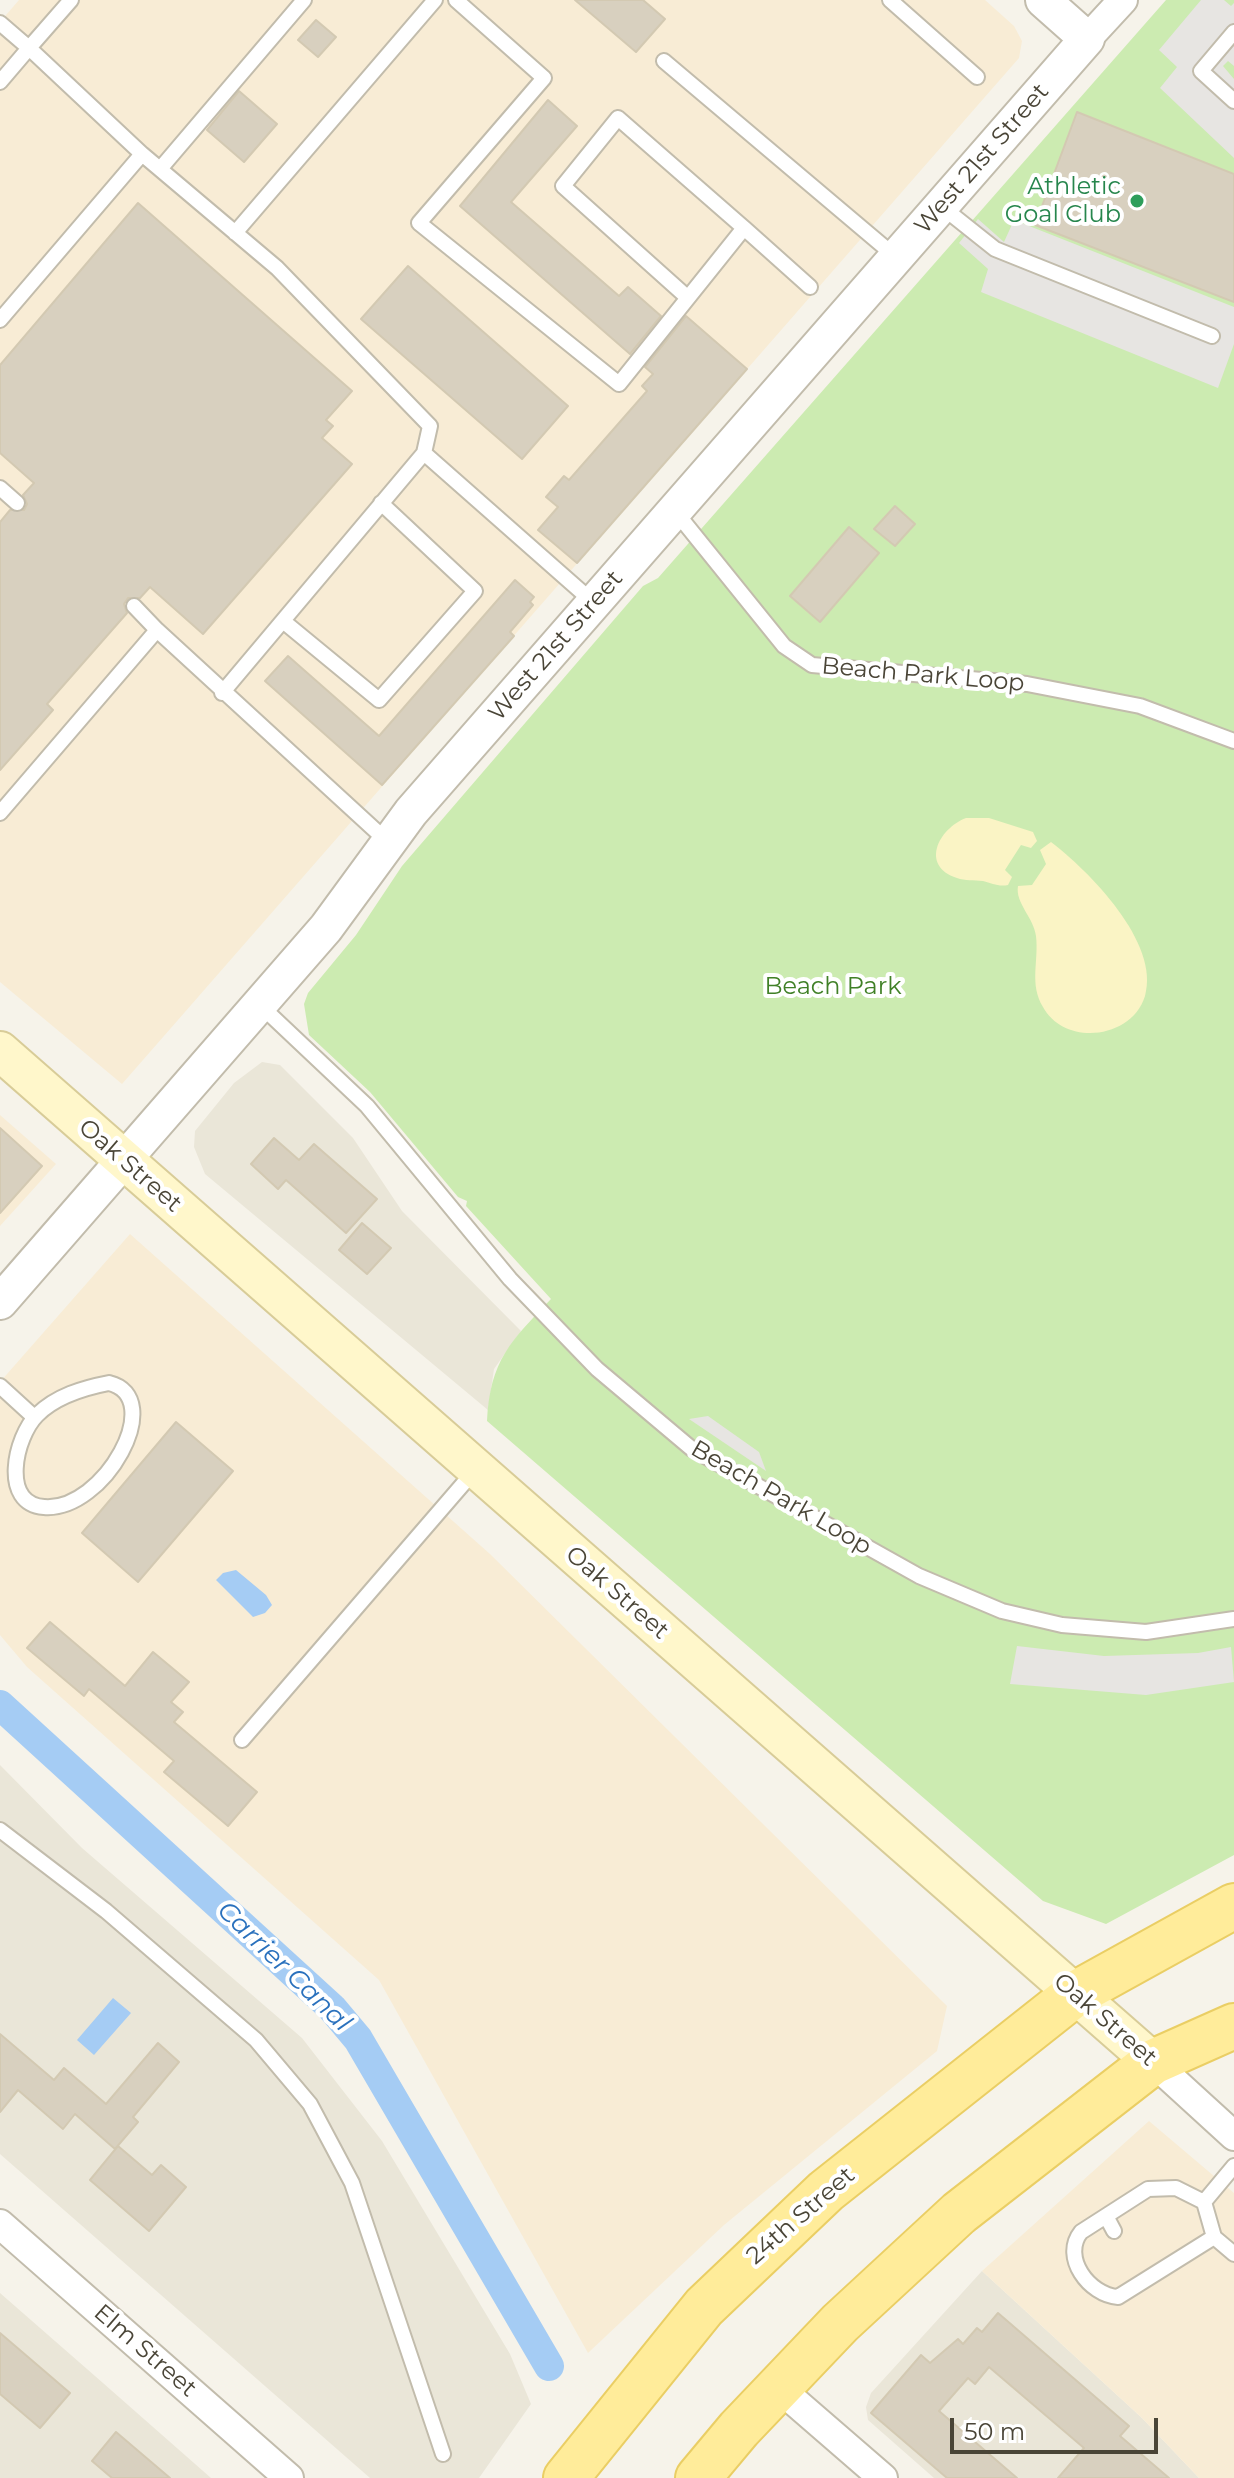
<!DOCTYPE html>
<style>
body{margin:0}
#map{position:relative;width:1234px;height:2478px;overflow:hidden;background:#f6f3ea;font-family:Montserrat,sans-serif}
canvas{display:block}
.scale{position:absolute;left:950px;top:2418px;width:208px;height:36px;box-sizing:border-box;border:4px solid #4a4537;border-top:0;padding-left:10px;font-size:24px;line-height:28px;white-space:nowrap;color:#4a4537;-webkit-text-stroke:6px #fff;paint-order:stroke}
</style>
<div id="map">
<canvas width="1234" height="2478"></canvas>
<div class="scale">50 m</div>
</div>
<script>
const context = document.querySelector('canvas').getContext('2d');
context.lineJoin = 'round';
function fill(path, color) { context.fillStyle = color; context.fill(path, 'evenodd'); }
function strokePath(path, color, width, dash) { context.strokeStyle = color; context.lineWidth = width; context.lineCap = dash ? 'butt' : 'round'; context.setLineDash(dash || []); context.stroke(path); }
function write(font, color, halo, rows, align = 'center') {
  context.font = font + ' Montserrat,sans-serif'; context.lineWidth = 8; context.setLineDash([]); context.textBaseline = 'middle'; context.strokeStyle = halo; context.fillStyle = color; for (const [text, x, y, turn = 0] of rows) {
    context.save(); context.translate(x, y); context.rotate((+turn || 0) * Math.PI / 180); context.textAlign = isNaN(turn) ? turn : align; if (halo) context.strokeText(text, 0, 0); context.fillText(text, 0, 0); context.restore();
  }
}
const residential = new Path2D(`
 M262,1062L280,1065L353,1138L402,1211L521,1331L494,1369L488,1410L205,1174L194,1147L195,1131L234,1083Z
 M0,1765L82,1848L302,2038L382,2141L510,2354L531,2404L479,2478H370L0,2154Z
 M982,2271L1142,2418L1199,2478H934L868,2420L866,2407L871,2393Z
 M0,2293L103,2383L211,2478H0Z`);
const commercial = new Path2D(`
 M19,0H985L1014,26L1022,41L1019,58L122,1084L0,982V22Z
 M0,1115L56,1164L0,1226Z
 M130,1234L490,1554L947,2006L937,2051L724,2225L588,2353L379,1980L27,1667L0,1635V1382Z
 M1149,2121L1234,2193V2478H1199L1142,2418L982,2271Z`);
const green = new Path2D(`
 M1166,0H1234V1855L1106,1924L1043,1901L487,1421C490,1360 511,1341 551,1299L466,1206L467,1201L458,1197L370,1092L309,1035L304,1004L308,993L356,935L402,866L643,586L658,578Z`);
const sand = new Path2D(`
 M966,818H989L1033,832L1037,841L1031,848L1021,845L1005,870L1012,877L1008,885C998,887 992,883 983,881C974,880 965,881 957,878C920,866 938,829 966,818Z
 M1051,842C1088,870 1161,943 1145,996C1132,1039 1065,1047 1043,1007C1029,984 1039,961 1036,936C1034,918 1015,903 1018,886L1032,885L1046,864L1040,850Z`);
const parking = new Path2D(`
 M1201,0H1224L1231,6L1234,3V66L1228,61L1223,66L1234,79V158L1160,88L1177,67L1159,50Z
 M978,219L1004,242L1014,220L1234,307V344L1218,388L981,292L988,269L959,243Z
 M708,1416L759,1452L766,1471L689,1419Z
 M1017,1646L1104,1656L1198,1653L1231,1647L1234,1682L1146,1695L1010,1684Z`);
const water = new Path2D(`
 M236,1570L266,1595L272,1605L265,1613L253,1617L216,1580L223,1573Z
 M113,1998L131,2013L94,2055L77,2040Z`);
const canal = new Path2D(`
 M0,1705L332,2008L358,2039L549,2366`);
const building = new Path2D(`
 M575,0H643L665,19L636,52Z
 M316,20L336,37L318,57L298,40Z
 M239,91L277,124L244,162L207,130Z
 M548,100L577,126L511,202L619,296L628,287L661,316L630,354L460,206Z
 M1077,112L1234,174V302L1035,225Z
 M138,203L352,391L326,420L333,426L322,438L352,464L203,634L150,587L140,598H128L124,604L127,613L47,704L53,710L0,770V522L10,510H24L27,504L23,495L34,483L0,453V365Z
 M408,266L568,406L522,459L361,319Z
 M686,316L747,369L577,563L538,530L558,507L546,497L564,476L569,480L647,391L642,386L653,374L645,367Z
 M895,506L915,524L895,546L874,529Z
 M849,527L879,553L820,622L790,596Z
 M515,580L534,597L530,602L533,605L510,632L514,636L382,785L265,681L288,656L379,736Z
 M0,1128L42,1166L0,1213Z
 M274,1138L299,1160L314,1144L377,1199L346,1233L286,1180L278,1189L251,1164Z
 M362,1223L391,1248L367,1274L339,1250Z
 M176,1422L233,1471L138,1582L82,1533Z
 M50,1622L125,1686L153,1652L189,1682L171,1702L183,1712L174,1722L257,1792L228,1826L164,1772L174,1761L89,1689L84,1696L27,1648Z
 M0,2034L54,2080L64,2068L106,2104L158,2043L179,2062L133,2117L138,2122L115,2149L75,2114L63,2129L18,2090L0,2112Z
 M118,2146L152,2175L161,2165L186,2187L149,2231L90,2180Z
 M998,2313L1129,2426L1120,2436L1169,2478H1058L1084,2448L989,2367L975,2384L968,2378L939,2411L1017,2478H947L871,2413L921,2355L930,2363L958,2339L963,2344L977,2328L982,2332Z
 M0,2333L70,2393L40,2428L0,2394Z
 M116,2432L170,2478H112L92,2461Z`);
const service = new Path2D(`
 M456,0L544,78L419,223L619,384L744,228L810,287
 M890,0L977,77
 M0,23L29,48L71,0
 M1234,32L1201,71L1234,101
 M664,61L896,257
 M0,82L29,48L142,154L277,268L430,426L424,453L222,693
 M160,169L304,0
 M941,206L995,249L1212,336
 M235,233L435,0
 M688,298L563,186L618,118L744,228
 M0,320L142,154
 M424,453L593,602
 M0,488L17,503
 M675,511L784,646L812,665L1027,684L1140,706L1234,741
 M134,606L157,630
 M283,621L379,700L475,591L381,503
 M0,813L157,630L388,842
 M260,1005L367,1106L510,1279L597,1369L692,1449L919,1576L1002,1611L1062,1625L1146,1632L1234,1619
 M109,1383C168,1397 104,1512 44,1507C0,1504 15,1437 37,1415C56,1396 83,1388 109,1383Z
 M0,1386L34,1417
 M242,1740L476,1469
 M0,1830L106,1911L256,2040L310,2104L352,2183L443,2454
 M1176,2188L1204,2202L1214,2237L1118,2297C1089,2295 1061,2257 1081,2232L1148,2189Z
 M1204,2202L1234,2166
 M1106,2216L1114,2231
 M1214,2237L1234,2254`);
const minor = new Path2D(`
 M1087,39L1123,0
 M1153,2062L1234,2136
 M0,2224L289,2478
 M779,2388L883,2478`);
const tertiary = new Path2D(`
 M0,1302L326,928L411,812L1087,39L1043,0`);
const secondary = new Path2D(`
 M0,1051L1153,2062`);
const primary = new Path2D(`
 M566,2478L704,2307L826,2191L1075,1994L1234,1906
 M698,2478L739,2429L840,2323L959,2213L1153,2062L1234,2026`);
const markers = [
 [1137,201,8,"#2e9e5b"]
];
const streetNames = [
 ["West 21st Street",982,159,-49],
 ["West 21st Street",556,646,-49],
 ["Beach Park Loop",923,675,5],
 ["Oak Street",130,1166,41],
 ["Beach Park Loop",781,1498,30],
 ["Oak Street",617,1593,41],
 ["Oak Street",1105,2020,41],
 ["24th Street",801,2216,-41],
 ["Elm Street",145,2351,41]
];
const leisureNames = [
 ["Athletic",1121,187],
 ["Goal Club",1121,215]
];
const parkNames = [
 ["Beach Park",833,987]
];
const waterNames = [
 ["Carrier Canal",284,1967,44]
];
fill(residential, '#eae6d8');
fill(commercial, '#f8ecd5');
fill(green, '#ccebb1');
fill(sand, '#faf4c5');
fill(parking, '#e7e5e2');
fill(water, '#a5ccf4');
strokePath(canal, '#a5ccf4', 30);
fill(building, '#d8d0bf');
strokePath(building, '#d3c9b2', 2);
strokePath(service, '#c2bcac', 18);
strokePath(minor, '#c2bcac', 32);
strokePath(tertiary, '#c2bcac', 38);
strokePath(secondary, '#d8cc98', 42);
strokePath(primary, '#eace64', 48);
strokePath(service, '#fff', 14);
strokePath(minor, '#fff', 28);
strokePath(tertiary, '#fff', 34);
strokePath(secondary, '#fff7cb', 38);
strokePath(primary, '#ffec9a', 44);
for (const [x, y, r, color] of markers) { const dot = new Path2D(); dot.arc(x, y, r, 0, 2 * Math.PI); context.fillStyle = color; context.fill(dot); strokePath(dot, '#fff', 3); }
write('24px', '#4a4537', '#fff', streetNames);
write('24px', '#27864d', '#fff', leisureNames, 'right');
write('24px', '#408027', '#fff', parkNames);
write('italic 26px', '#2a71bd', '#fff', waterNames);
</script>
